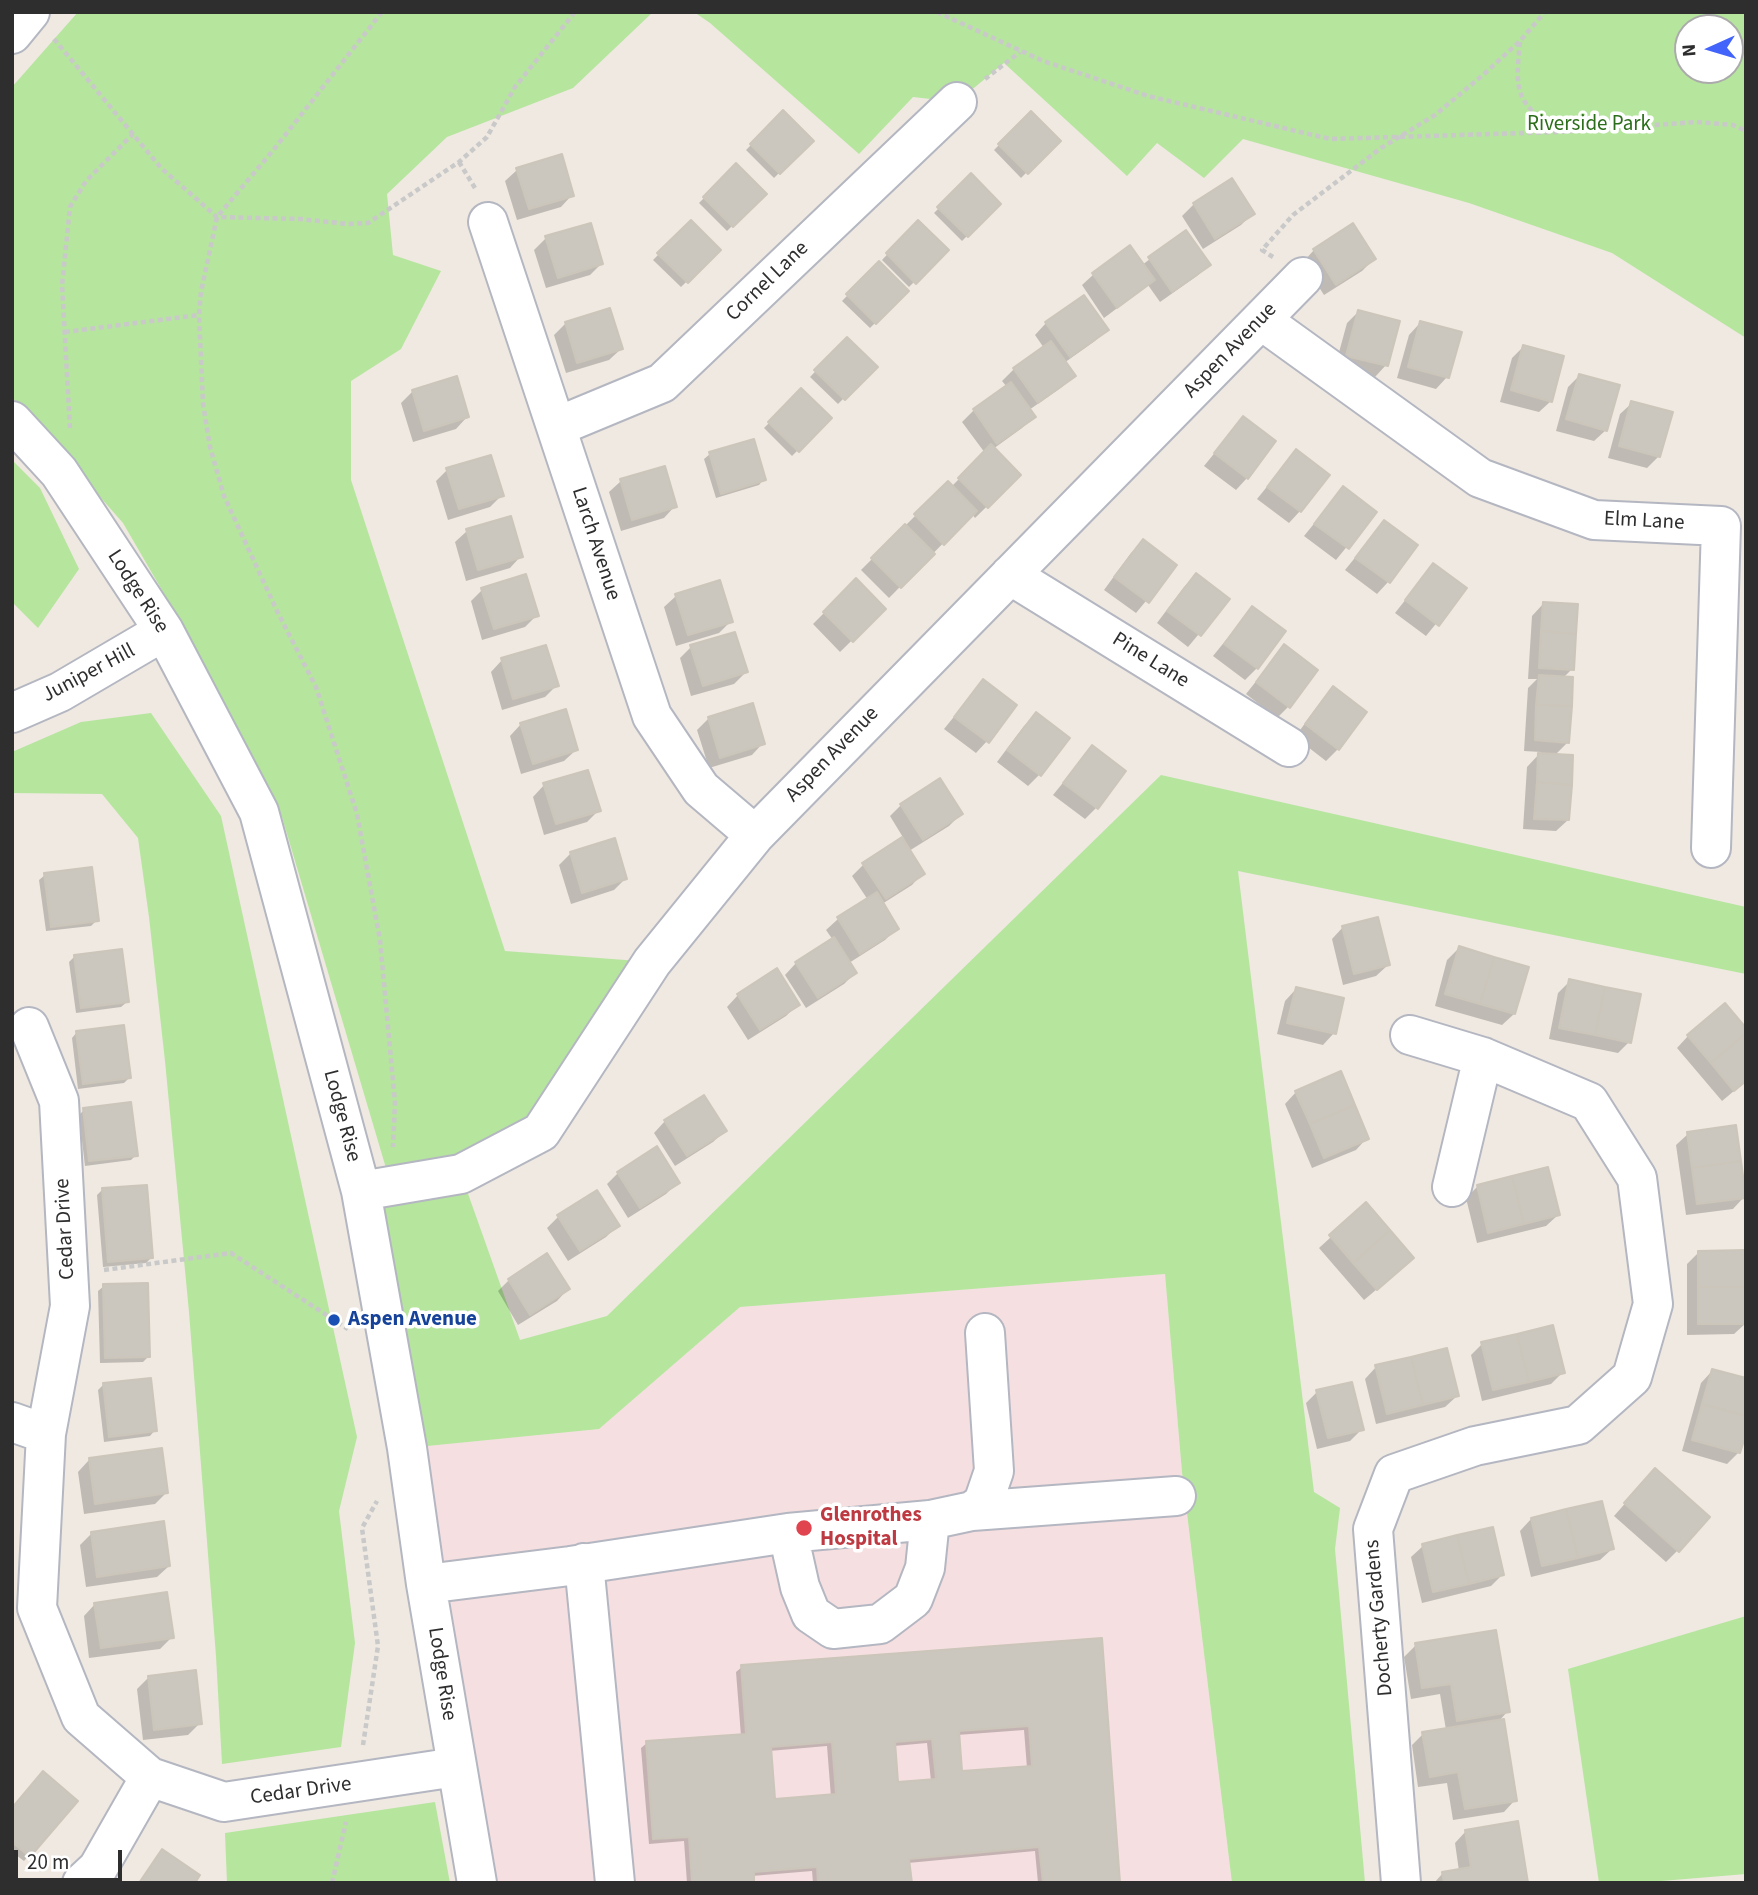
<!DOCTYPE html>
<style>
body{margin:0}
#map{position:relative;width:1758px;height:1895px;overflow:hidden;background:#efe9e1;font-family:"Source Sans 3",sans-serif}
canvas{display:block}
.frame{position:absolute;inset:0;border:14px solid #2e2e2e;pointer-events:none}
.north{position:absolute;left:1674px;top:14px;width:70px;height:70px;box-sizing:border-box;background:#fff;border:2px solid #ababab;border-radius:50%;rotate:266deg;font-size:19px;font-weight:700;line-height:28px;text-align:center;color:#2e2e2e}
.north::after{content:'';display:block;margin:auto;width:24px;height:32px;background:#4264fb;clip-path:polygon(50% 0,100% 100%,50% 72%,0 100%)}
.scale{position:absolute;left:14px;top:1850px;width:108px;height:32px;box-sizing:border-box;border:4px solid #2e2e2e;border-top:0;padding-left:9px;font-size:21px;line-height:24px;white-space:nowrap;color:#2e2e2e;-webkit-text-stroke:5px #fff;paint-order:stroke}
</style>
<div id="map">
<canvas width="1758" height="1895"></canvas>
<div class="frame"></div>
<div class="north">N</div>
<div class="scale">20 m</div>
</div>
<script>
const context = document.querySelector('canvas').getContext('2d');
context.lineJoin = 'round';
function fill(path, color) { context.fillStyle = color; context.fill(path, 'evenodd'); }
function strokePath(path, color, width, dash) { context.strokeStyle = color; context.lineWidth = width; context.lineCap = dash ? 'butt' : 'round'; context.setLineDash(dash || []); context.stroke(path); }
function write(font, color, halo, rows, align = 'center') {
  context.font = font + ' "Source Sans 3",sans-serif'; context.lineWidth = 7; context.setLineDash([]); context.textBaseline = 'middle'; context.strokeStyle = halo; context.fillStyle = color; for (const [text, x, y, turn = 0] of rows) {
    context.save(); context.translate(x, y); context.rotate((+turn || 0) * Math.PI / 180); context.textAlign = isNaN(turn) ? turn : align; if (halo) context.strokeText(text, 0, 0); context.fillText(text, 0, 0); context.restore();
  }
}
const medical = new Path2D(`
 M1165,1274L1182,1472L1232,1883H477L407,1448L599,1429L740,1307Z`);
const green = new Path2D(`
 M78,12H653L573,88L447,137L387,194L393,255L441,271L401,349L351,381V480L505,951L652,962L541,1132L461,1174L520,1340L607,1316L1161,775L1746,907V974L1238,871L1314,1492L1340,1508L1335,1549L1365,1883H1232L1182,1472L1165,1274L740,1307L599,1429L407,1448L361,1191L391,1185L282,817L181,623L123,523L12,397V87Z
 M694,12H1746V338L1612,253L1469,203L1243,139L1204,178L1157,143L1127,176L1004,63L957,102L913,97L859,154L710,23ZM1688,28H1730V70H1688Z
 M12,460L40,488L79,569L38,628L12,602Z
 M151,713L221,816L357,1437L339,1511L355,1643L341,1747L222,1764L216,1656L189,1312L165,1061L149,917L138,838L102,794L12,793V752L81,722Z
 M1746,1616V1874L1637,1883H1599L1568,1669Z
 M435,1802L450,1883H227L225,1833Z`);
const shadow = new Path2D(`
 M783,113L811,141L774,178L746,150Z
 M1031,113L1058,141L1021,178L994,150Z
 M736,166L764,194L727,231L699,203Z
 M517,170L572,195L561,207L517,220L505,181Z
 M971,176L999,204L962,241L934,213Z
 M1194,204L1253,213L1241,225L1203,249L1182,216Z
 M691,222L719,250L681,287L653,260Z
 M918,222L946,250L909,287L882,260Z
 M1186,232L1209,265L1197,276L1160,302L1148,285L1104,318L1082,285L1094,274L1142,265Z
 M546,238L601,264L590,275L546,288L534,250Z
 M1314,250L1374,259L1362,271L1324,295L1303,262Z
 M879,263L907,291L870,328L842,301Z
 M1359,311L1386,365L1375,377L1335,367L1347,323Z
 M566,323L621,349L609,360L566,373L554,335Z
 M1046,323L1106,330L1095,341L1064,363L1073,376L1062,387L1029,410L1034,416L1022,428L993,449L1019,475L975,518L972,514L889,598L861,570L948,483L951,487L985,453L962,422L974,410L1007,387L1002,381L1014,369L1044,348L1035,335Z
 M1420,323L1447,377L1436,389L1397,378L1409,335Z
 M847,339L875,367L838,404L810,377Z
 M1523,347L1551,401L1539,412L1500,402L1512,358Z
 M1579,376L1606,430L1594,441L1556,431L1568,387Z
 M413,391L467,417L456,429L413,442L401,403Z
 M801,391L830,418L792,456L764,428Z
 M1632,403L1658,457L1647,468L1608,458L1620,414Z
 M1243,418L1247,478L1236,490L1204,466Z
 M1296,451L1300,511L1289,523L1257,499Z
 M710,454L764,479L759,485L716,498L704,459Z
 M447,470L502,495L490,507L448,520L436,481Z
 M621,481L675,506L664,518L621,531L609,492Z
 M1343,488L1375,512L1336,560L1304,536Z
 M1384,522L1415,546L1388,582L1377,594L1345,570Z
 M467,531L521,556L510,568L466,581L455,542Z
 M1143,542L1175,566L1136,613L1104,590L1131,553Z
 M1433,565L1465,588L1426,636L1395,613Z
 M1196,575L1228,599L1188,647L1157,623L1184,587Z
 M856,581L884,609L840,652L813,624Z
 M482,590L537,615L525,627L482,640L471,601Z
 M676,596L731,621L719,633L676,646L664,607Z
 M1543,604L1572,669L1563,678L1568,742L1554,756L1568,820L1556,831L1523,829L1527,767L1541,752L1524,751L1528,688L1537,679H1528L1532,616Z
 M1252,608L1284,632L1257,668L1245,680L1213,656Z
 M1284,646L1288,707L1277,718L1246,694Z
 M691,647L746,672L734,684L691,696L680,658Z
 M502,660L557,685L545,697L502,710L491,672Z
 M983,681L987,741L976,753L944,729Z
 M1333,689L1365,713L1338,749L1326,761L1295,737L1322,700Z
 M1036,714L1040,774L1028,786L997,762L1024,726Z
 M709,718L763,743L752,755L709,768L697,730Z
 M521,724L576,750L564,761L521,774L510,736Z
 M1092,747L1097,807L1085,819L1053,795Z
 M544,785L599,810L587,822L544,835L533,797Z
 M901,805L961,814L949,826L909,851L923,873L912,885L882,904L897,928L885,940L849,963L855,973L844,984L806,1008L785,975L796,963L833,940L826,930L838,919L868,900L852,876L864,864L904,839L890,816Z
 M571,853L625,879L614,890L571,904L559,865Z
 M45,875L97,920L91,926L46,931L39,880Z
 M1343,927L1388,965L1376,976L1343,985L1332,939Z
 M1459,948L1514,1014L1502,1025L1435,1006L1447,960Z
 M75,956L127,1002L121,1007L76,1013L69,962Z
 M1570,981L1629,1042L1618,1053L1549,1039L1558,993Z
 M1296,989L1334,1033L1323,1045L1277,1034L1285,1001Z
 M738,995L798,1004L786,1016L748,1040L727,1007Z
 M77,1032L129,1078L124,1083L78,1089L72,1038Z
 M1688,1036L1746,1081L1722,1101L1677,1048Z
 M1296,1092L1367,1138L1356,1150L1312,1168L1285,1104Z
 M84,1110L136,1155L131,1160L85,1166L79,1115Z
 M665,1121L725,1131L713,1142L675,1166L654,1133Z
 M1688,1134L1744,1197L1733,1209L1686,1215L1676,1145Z
 M618,1173L678,1182L666,1194L628,1218L607,1184Z
 M1478,1186L1558,1215L1546,1226L1477,1243L1466,1198Z
 M102,1190L151,1258L146,1263L103,1267L97,1195Z
 M1366,1205L1401,1269L1364,1300L1319,1248Z
 M558,1217L617,1226L606,1237L568,1261L547,1228Z
 M1699,1252L1746,1323L1734,1334L1687,1335V1264Z
 M509,1280L568,1289L557,1301L518,1325L498,1291Z
 M104,1286L149,1356L143,1362L100,1363L98,1291Z
 M1482,1344L1563,1372L1551,1384L1482,1401L1471,1355Z
 M1376,1367L1457,1396L1445,1407L1376,1424L1365,1379Z
 M1712,1371L1739,1452L1727,1464L1682,1451L1701,1383Z
 M103,1385L155,1430L150,1436L104,1442L98,1390Z
 M1317,1392L1362,1429L1350,1441L1317,1449L1306,1403Z
 M89,1460L166,1493L155,1504L84,1514L78,1472Z
 M1644,1482L1678,1550L1666,1562L1614,1516Z
 M1531,1519L1612,1549L1600,1560L1531,1577L1520,1531Z
 M92,1533L169,1566L157,1577L86,1587L80,1545Z
 M1423,1546L1502,1575L1491,1586L1422,1603L1411,1557Z
 M95,1604L172,1637L160,1649L89,1658L84,1616Z
 M1101,1640L1118,1883H1038L1035,1851L908,1863L910,1883H813L812,1871L752,1876L753,1883H687L684,1841L649,1844L641,1748L647,1743L741,1736L736,1672L742,1667ZM1024,1730L1027,1768L960,1773L957,1735ZM927,1743L931,1781L897,1784L894,1746ZM827,1746L831,1797L773,1801L769,1751Z
 M1416,1645L1508,1711L1498,1722L1515,1800L1504,1812L1453,1820L1447,1783L1418,1787L1412,1745L1423,1734L1446,1730L1440,1694L1411,1699L1404,1657Z
 M149,1677L200,1723L188,1735L143,1740L137,1689Z
 M76,1801L24,1861L12,1852V1809Z
 M1466,1831L1526,1883H1434L1443,1873L1459,1871L1455,1843Z`);
const building = new Path2D(`
 M783,110L814,141L780,174L750,144Z
 M1031,111L1061,141L1028,174L998,144Z
 M562,154L574,196L529,209L516,168Z
 M736,163L767,194L733,227L703,197Z
 M971,173L1001,204L968,237L937,207Z
 M1232,178L1255,214L1215,239L1193,203Z
 M691,220L721,250L688,283L657,253Z
 M918,220L949,250L916,284L886,253Z
 M591,223L603,264L558,278L545,236Z
 M1353,223L1376,259L1336,285L1313,249Z
 M1186,230L1211,265L1172,292L1148,257Z
 M1130,245L1155,280L1117,308L1092,273Z
 M879,261L909,291L876,324L846,294Z
 M1084,295L1109,330L1070,357L1045,322Z
 M610,308L623,349L577,363L565,322Z
 M1358,310L1400,321L1388,366L1346,356Z
 M1420,321L1462,332L1449,378L1408,367Z
 M847,337L878,367L845,400L814,370Z
 M1051,341L1076,376L1038,403L1013,368Z
 M1523,345L1564,356L1552,402L1511,390Z
 M1579,374L1620,385L1607,431L1566,419Z
 M457,376L469,417L424,431L412,390Z
 M1011,382L1036,417L997,444L973,409Z
 M801,388L832,418L799,452L768,422Z
 M1631,401L1673,412L1660,457L1619,446Z
 M1243,416L1276,441L1248,479L1214,453Z
 M754,439L766,480L721,494L709,452Z
 M991,444L1021,475L988,508L958,478Z
 M1296,449L1330,475L1301,512L1267,487Z
 M491,455L504,496L459,509L446,468Z
 M665,466L677,507L632,520L620,479Z
 M948,481L977,511L944,545L914,514Z
 M1343,486L1377,512L1349,549L1314,524Z
 M511,516L523,557L478,570L466,529Z
 M1384,520L1418,545L1390,583L1355,558Z
 M905,524L935,554L901,588L871,558Z
 M1143,539L1177,565L1149,603L1114,577Z
 M1433,563L1467,588L1439,626L1405,600Z
 M1196,573L1230,599L1201,636L1167,611Z
 M526,574L539,616L494,629L481,588Z
 M856,578L886,609L853,642L823,612Z
 M720,580L733,622L688,635L675,594Z
 M1543,602L1578,604L1576,634L1541,631Z
 M1252,606L1286,631L1258,669L1224,644Z
 M1541,631L1576,634L1574,670L1539,668Z
 M735,632L748,672L703,686L690,645Z
 M1284,644L1318,670L1290,708L1256,682Z
 M546,645L559,686L513,699L501,658Z
 M1539,675L1573,677L1572,706L1536,705Z
 M983,679L1017,705L989,743L954,717Z
 M1333,686L1367,712L1339,750L1305,724Z
 M753,703L765,744L720,758L708,717Z
 M1536,705L1572,706L1569,743L1535,740Z
 M566,709L578,750L533,764L520,723Z
 M1036,712L1070,738L1041,776L1007,750Z
 M1092,745L1126,771L1098,809L1063,783Z
 M1538,753L1573,755L1572,785L1537,782Z
 M588,770L601,811L556,824L543,783Z
 M940,778L963,814L923,840L900,804Z
 M1537,782L1572,785L1569,820L1534,819Z
 M902,837L925,874L886,899L862,863Z
 M615,838L627,879L582,893L570,852Z
 M92,867L99,921L51,927L44,873Z
 M877,892L899,929L860,954L837,917Z
 M1378,917L1390,965L1354,974L1342,926Z
 M834,937L857,973L818,998L795,962Z
 M1459,946L1494,957L1480,1004L1445,994Z
 M122,949L129,1002L81,1008L74,955Z
 M1494,957L1529,967L1515,1014L1480,1004Z
 M777,968L800,1005L760,1030L737,994Z
 M1569,979L1605,987L1595,1035L1559,1028Z
 M1296,987L1344,998L1336,1034L1287,1023Z
 M1605,987L1641,994L1631,1043L1595,1035Z
 M1725,1003L1746,1028V1033L1711,1063L1687,1035Z
 M124,1025L131,1078L83,1084L76,1031Z
 M1746,1033V1081L1734,1091L1711,1063Z
 M1341,1071L1355,1105L1310,1124L1295,1091Z
 M704,1095L727,1131L687,1156L664,1120Z
 M131,1102L138,1156L89,1161L83,1108Z
 M1355,1105L1369,1139L1324,1158L1310,1124Z
 M1736,1125L1741,1161L1692,1168L1687,1132Z
 M657,1146L680,1183L640,1208L617,1172Z
 M1741,1161L1746,1198L1697,1204L1692,1168Z
 M1548,1167L1560,1215L1524,1224L1512,1176Z
 M1512,1176L1524,1224L1488,1233L1477,1185Z
 M147,1185L153,1258L108,1262L102,1188Z
 M597,1190L620,1226L580,1251L557,1215Z
 M1366,1202L1390,1230L1353,1263L1329,1235Z
 M1390,1230L1414,1258L1377,1290L1353,1263Z
 M1746,1250V1287H1698V1251Z
 M547,1253L570,1289L530,1315L508,1279Z
 M148,1283L150,1357L105,1358L103,1284Z
 M1698,1287H1746V1324H1698Z
 M1553,1325L1565,1373L1529,1382L1517,1334Z
 M1517,1334L1529,1382L1493,1390L1481,1342Z
 M1447,1348L1459,1396L1423,1405L1411,1357Z
 M1411,1357L1423,1405L1387,1414L1375,1365Z
 M1712,1369L1746,1378V1416L1702,1404Z
 M151,1378L157,1431L109,1437L103,1383Z
 M1352,1382L1364,1430L1328,1438L1316,1390Z
 M1702,1404L1746,1416V1434L1740,1453L1692,1440Z
 M162,1448L168,1493L95,1504L89,1458Z
 M1655,1468L1710,1517L1679,1552L1624,1503Z
 M1602,1501L1614,1549L1578,1558L1566,1509Z
 M1566,1509L1578,1558L1542,1566L1531,1518Z
 M164,1521L170,1566L97,1577L91,1532Z
 M1493,1527L1504,1575L1469,1584L1457,1535Z
 M1457,1535L1469,1584L1433,1592L1422,1544Z
 M167,1592L174,1638L101,1648L94,1603Z
 M1496,1630L1510,1712L1457,1721L1451,1684L1422,1688L1415,1643Z
 M1102,1638L1120,1883H1043L1039,1847L909,1859L912,1883H818L817,1867L754,1872V1883H692L689,1837L653,1839L646,1741L746,1734L741,1665ZM1029,1726L1032,1766L962,1771L959,1731ZM932,1739L936,1779L898,1782L895,1742ZM832,1742L836,1794L775,1799L771,1747Z
 M196,1670L202,1724L154,1730L148,1676Z
 M1504,1719L1517,1801L1465,1809L1458,1772L1430,1777L1422,1732Z
 M43,1771L78,1801L30,1857L12,1842V1808Z
 M1518,1821L1528,1883H1444L1442,1872L1471,1867L1465,1830Z
 M162,1849L200,1875L195,1883H139Z`);
const path = new Path2D(`
 M382,12L275,148L217,217L201,292L199,315L203,404L210,447L224,496L277,611L316,687L357,814L380,940L395,1103L393,1147
 M937,12L1043,61L1148,96L1330,139L1558,132L1697,122L1733,125L1746,131
 M54,39L161,168L217,217L300,219L348,224L368,223L459,162L487,137L515,87L575,12
 M1520,42C1515,92 1515,102 1558,131
 M985,79L1020,52
 M459,162L475,188
 M1273,257L1262,250L1293,215L1381,148L1435,115L1483,75L1520,41L1545,12
 M65,332L199,315
 M70,428L62,285L70,207L86,181L133,134
 M104,1270L231,1253L348,1329
 M363,1745L378,1646L362,1528L377,1501
 M332,1883L346,1822`);
const minor = new Path2D(`
 M12,34L30,12
 M488,222L652,716L701,789L755,835
 M1261,320L1480,478L1594,520L1721,526L1711,848
 M12,421L59,472L164,631L259,812L361,1191L407,1448L426,1584L477,1883
 M556,427L662,383L957,102
 M1010,575L1289,747
 M12,713L60,692L164,631
 M29,1027L59,1101L70,1306L46,1434L37,1608L81,1717L150,1777L224,1802L456,1767
 M1452,1187L1483,1057
 M361,1191L461,1174L541,1132L652,962L755,835L1303,277
 M12,1422L46,1434
 M972,1511L1176,1496
 M788,1533L800,1587L811,1614L833,1629L880,1624L913,1599L925,1568L930,1520
 M584,1563L615,1883
 M426,1584L570,1566L788,1533L930,1520L972,1511L983,1503L994,1471L985,1333
 M82,1883L98,1868L150,1777
 M1401,1883L1373,1529L1394,1474L1475,1446L1578,1425L1632,1377L1653,1304L1637,1178L1589,1102L1483,1057L1410,1035`);
const markers = [
 [334,1320,7,"#1a4fb4"],
 [804,1528,9,"#e0444e"]
];
const parkNames = [
 ["Riverside Park",1589,125]
];
const streetNames = [
 ["Cornel Lane",768,282,-44],
 ["Aspen Avenue",1231,351,-46],
 ["Elm Lane",1644,522,3],
 ["Larch Avenue",595,544,72],
 ["Lodge Rise",137,592,57],
 ["Pine Lane",1150,661,32],
 ["Juniper Hill",89,674,-28],
 ["Aspen Avenue",833,755,-46],
 ["Lodge Rise",341,1116,75],
 ["Cedar Drive",66,1229,-93],
 ["Docherty Gardens",1380,1618,-95],
 ["Lodge Rise",441,1674,81],
 ["Cedar Drive",301,1792,-8]
];
const transitNames = [
 ["Aspen Avenue",348,1320]
];
const healthNames = [
 ["Glenrothes",820,1516],
 ["Hospital",820,1540]
];
fill(medical, '#f5dfe0');
fill(green, '#b6e59e');
fill(shadow, '#0003');
fill(building, '#cbc7bf');
strokePath(building, '#cbc5ba', 2);
strokePath(minor, '#b4b7c1', 42);
strokePath(path, '#c9c9c9', 4.5, [5, 3.5]);
strokePath(minor, '#fff', 38);
for (const [x, y, r, color] of markers) { const dot = new Path2D(); dot.arc(x, y, r, 0, 2 * Math.PI); context.fillStyle = color; context.fill(dot); strokePath(dot, '#fff', 2.5); }
write('21px', '#2c6e1b', '#fff', parkNames);
write('21px', '#2e2e2e', '#fff', streetNames);
write('bold 21px', '#164399', '#fff', transitNames, 'left');
write('bold 21px', '#be3a42', '#fff', healthNames, 'left');
</script>
